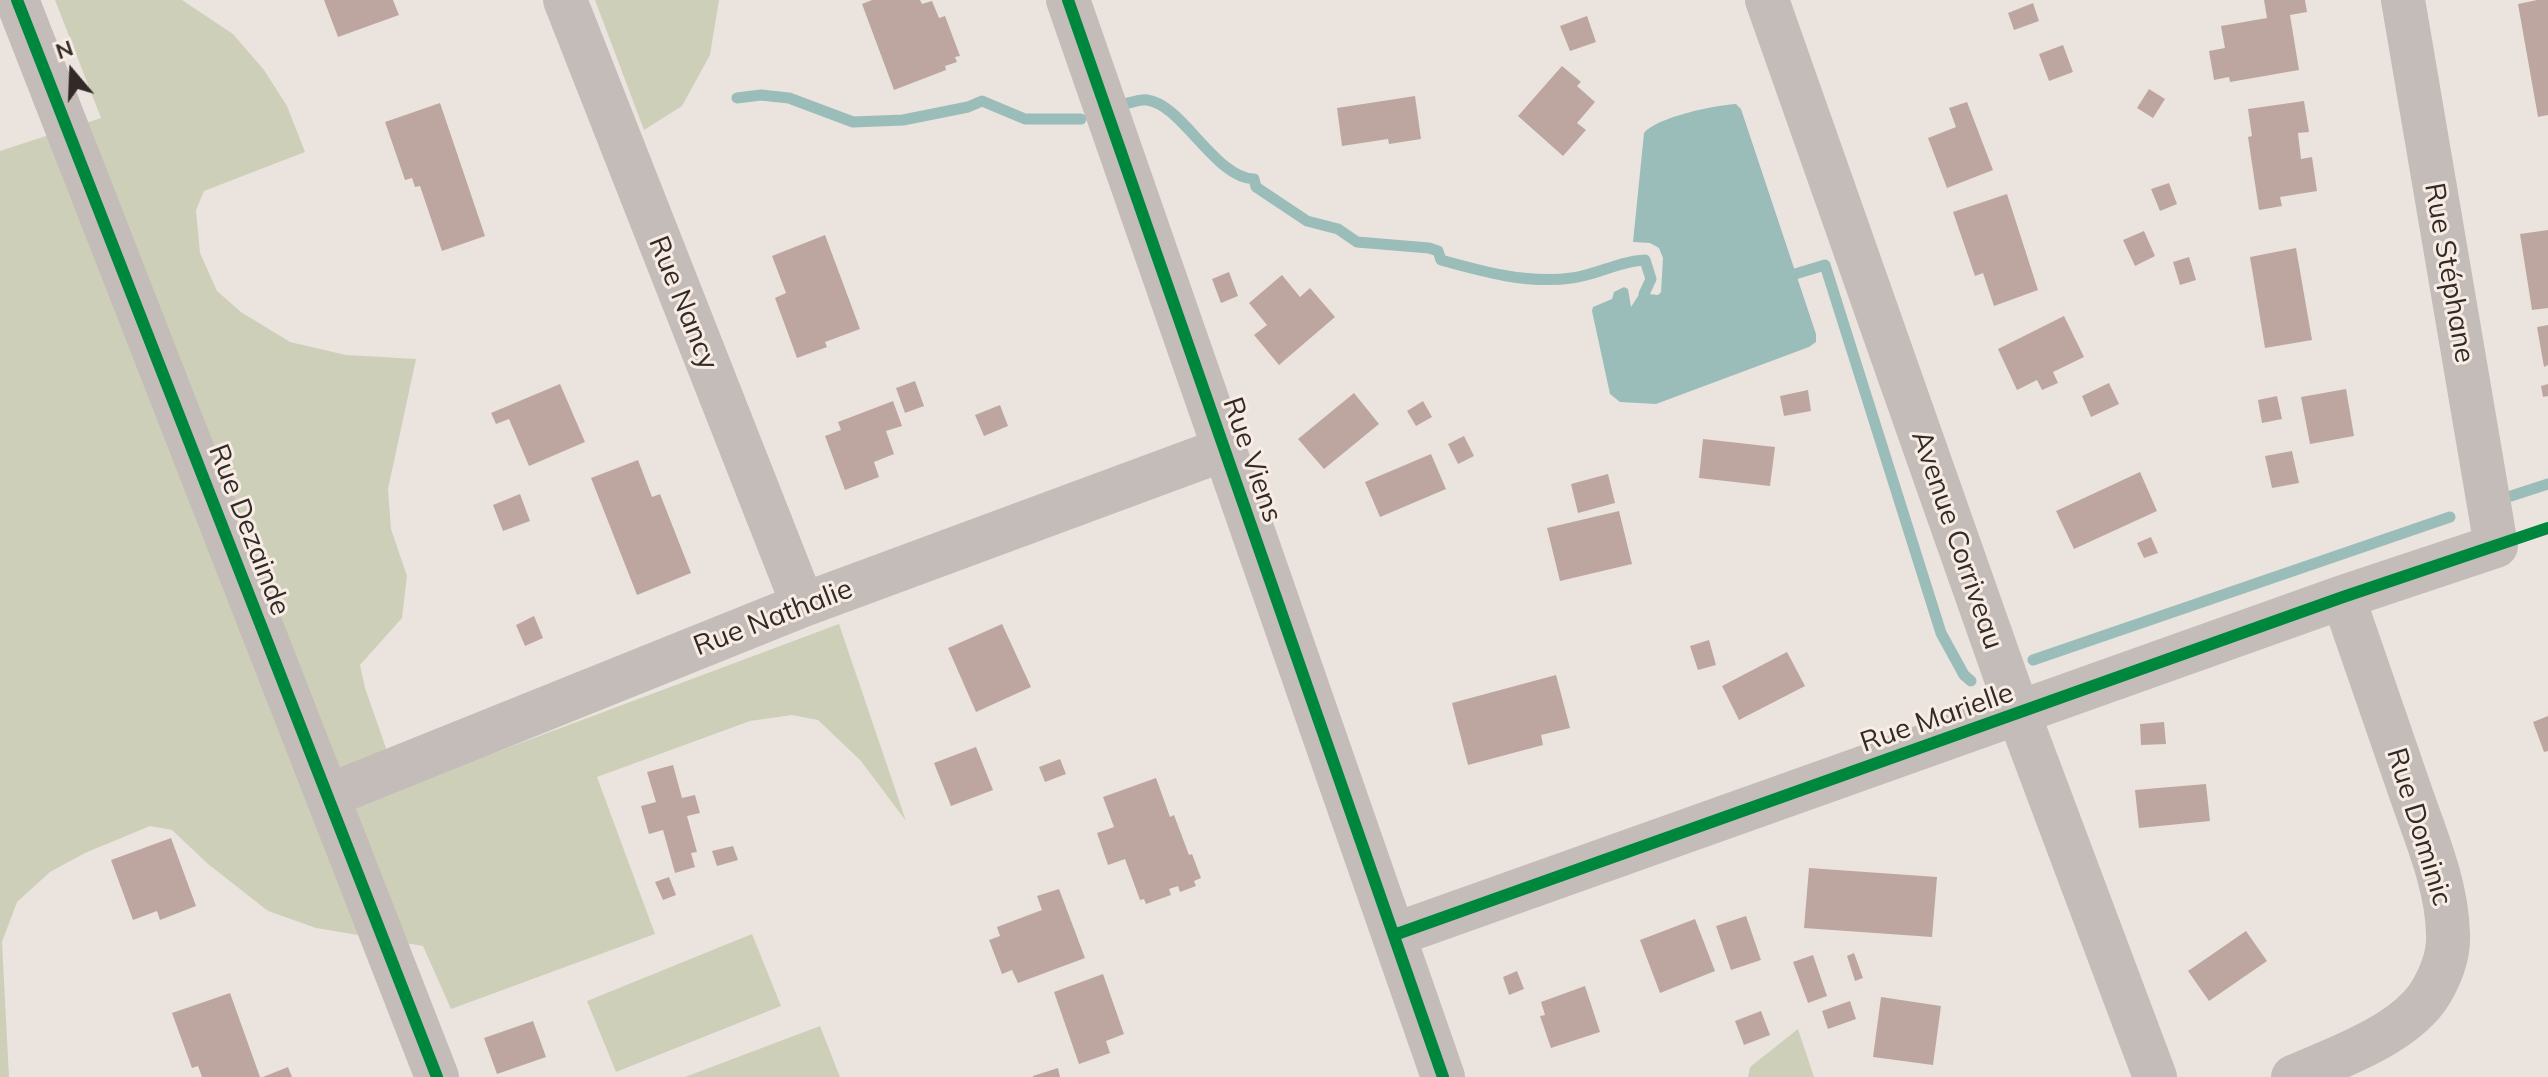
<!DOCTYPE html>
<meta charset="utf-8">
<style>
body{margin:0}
#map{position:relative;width:2548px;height:1077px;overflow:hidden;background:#ebe4de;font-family:Mulish,sans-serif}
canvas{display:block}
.north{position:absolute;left:32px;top:32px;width:80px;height:80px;-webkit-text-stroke:6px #f8ede5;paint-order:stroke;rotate:341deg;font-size:22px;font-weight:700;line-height:32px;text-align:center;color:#332926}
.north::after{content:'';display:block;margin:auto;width:28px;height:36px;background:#332926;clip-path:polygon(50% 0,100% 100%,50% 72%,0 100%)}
</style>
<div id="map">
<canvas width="2548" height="1077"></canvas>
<div class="north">N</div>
</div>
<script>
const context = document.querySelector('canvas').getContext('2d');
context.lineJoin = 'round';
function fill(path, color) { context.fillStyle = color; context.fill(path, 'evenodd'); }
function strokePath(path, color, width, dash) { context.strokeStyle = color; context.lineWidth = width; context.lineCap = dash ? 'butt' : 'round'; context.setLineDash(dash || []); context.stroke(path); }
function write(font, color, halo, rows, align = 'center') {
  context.font = font + ' Mulish,sans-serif'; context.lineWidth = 6; context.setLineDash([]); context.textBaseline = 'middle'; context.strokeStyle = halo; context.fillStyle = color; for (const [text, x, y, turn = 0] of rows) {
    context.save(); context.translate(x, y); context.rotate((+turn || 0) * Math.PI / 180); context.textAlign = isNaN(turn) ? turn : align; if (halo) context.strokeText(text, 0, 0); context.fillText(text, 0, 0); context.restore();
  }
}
const green = new Path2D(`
 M55,0H182L233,34L264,70L287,106L305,152L204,191L196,210L200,253L217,291L241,312L290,342L346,355L416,359L388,489L391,529L407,576L402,618L360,665L365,688L400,788L839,624L906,821L861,761L818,720L792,715L750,721L597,777L655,934L451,1009L423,946L316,928L268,911L208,864L172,830L150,826L85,853L50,872L17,902L2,942L9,1077H0V151L101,118Z
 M595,0H719L710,55L682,106L644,130Z
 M752,934L781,1006L616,1072L587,1001Z
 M820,1026L840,1077H685Z
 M1798,1029L1814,1077H1748L1750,1067Z`);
const water = new Path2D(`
 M1736,104L1741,109L1816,334V342L1809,347L1656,404L1620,402L1610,394L1592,311L1593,307L1612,299L1614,292L1624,287L1628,289L1631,307L1640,293L1658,295L1661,292L1663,258L1659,248L1650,243L1633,242L1644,133C1657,117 1715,105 1736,104Z`);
const stream = new Path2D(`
 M737,98L761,95L789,98L853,122L903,120L968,107L982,101L1025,119H1081
 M1128,103C1134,102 1142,99 1147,100C1182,104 1215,178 1254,179L1256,187L1307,221L1338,229L1357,242L1429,248L1438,251L1441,260C1484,272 1527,284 1572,278C1597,275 1619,261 1645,260L1651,279L1644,294L1646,303L1651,306
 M1785,277L1825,265L1941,633L1964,675L1971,681
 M2511,496L2548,484
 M2033,660L2450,517`);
const building = new Path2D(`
 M324,0H393L399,15L338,37Z
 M872,0H920L922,4L932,1L939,18L945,16L960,56L955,57L957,62L945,66L946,70L894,90L862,4Z
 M2264,0H2305L2307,12L2290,15L2299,70L2230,82L2229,77L2214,80L2209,51L2225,48L2221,26L2267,18Z
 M2537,0H2548V115L2538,117L2518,4Z
 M2033,3L2039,21L2014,30L2008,13Z
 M1587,16L1596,42L1570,51L1560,26Z
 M2063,45L2073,72L2049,81L2039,54Z
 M1562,66L1581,82L1577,86L1595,102L1577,123L1586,130L1563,156L1518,116Z
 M2149,89L2165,99L2153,118L2137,108Z
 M1415,96L1421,139L1389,144L1388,139L1342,146L1337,108Z
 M2304,101L2309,132L2298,133L2301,159L2312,157L2317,191L2280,197L2282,206L2259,210L2248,137L2252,136L2248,109Z
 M1967,102L1993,170L1947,188L1928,138L1956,127L1949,108Z
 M440,103L485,236L442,251L420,186L415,187L412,178L405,180L385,122Z
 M2169,183L2177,204L2160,211L2151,189Z
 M2007,194L2038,290L1994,306L1983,273L1975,276L1953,212Z
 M2548,230V308L2532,310L2520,234Z
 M2144,231L2155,256L2135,266L2123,240Z
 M825,235L860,329L825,342L827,347L797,358L775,298L786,293L772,256Z
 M2296,248L2312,340L2265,348L2250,257Z
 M2189,257L2196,280L2180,285L2173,262Z
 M1229,272L1238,296L1221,303L1212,279Z
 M1282,275L1300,297L1310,288L1335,317L1279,365L1254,335L1267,325L1249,303Z
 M2064,316L2084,357L2053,372L2058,383L2042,390L2037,380L2017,390L1998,349Z
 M2548,325V365L2544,367L2537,327Z
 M915,381L924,406L905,413L896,388Z
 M2109,383L2119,404L2091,417L2082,396Z
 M560,384L585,442L529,466L509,419L496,424L491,413Z
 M2548,384V396L2543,397L2541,386Z
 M2346,389L2354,436L2310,444L2301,397Z
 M1808,390L1811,411L1784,416L1780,396Z
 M1354,393L1379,424L1324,469L1298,439Z
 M2277,396L2282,419L2262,423L2258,400Z
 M893,401L902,426L886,431L894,454L874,462L879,477L845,490L825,436L841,430L838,422Z
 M1423,401L1432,417L1416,426L1407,411Z
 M1000,405L1008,426L984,436L975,415Z
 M1464,436L1474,456L1458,464L1448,444Z
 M1703,439L1775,447L1770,486L1699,478Z
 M2292,451L2299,483L2272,488L2265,456Z
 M1431,454L1446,489L1380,517L1365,482Z
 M638,460L652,497L660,494L691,573L637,595L591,478Z
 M2140,472L2157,511L2074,549L2056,511Z
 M1608,474L1615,503L1578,513L1571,484Z
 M520,494L530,521L503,531L493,505Z
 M1619,511L1632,564L1560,581L1547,528Z
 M2151,537L2158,553L2144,558L2137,543Z
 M534,616L543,638L525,646L516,625Z
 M1002,624L1031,687L976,712L948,648Z
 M1709,640L1716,665L1698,670L1690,646Z
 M1787,652L1805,686L1739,720L1722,686Z
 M1556,675L1570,728L1541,735L1543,745L1468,765L1452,703Z
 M2548,716V751L2544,752L2533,722Z
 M2164,722L2166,744L2141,745L2140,724Z
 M976,747L993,790L951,806L934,763Z
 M1060,759L1066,774L1045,782L1039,767Z
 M673,765L682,798L695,795L700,813L687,816L697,852L691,853L695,867L675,873L663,830L649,834L641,806L656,802L647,772Z
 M1156,778L1170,817L1174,815L1189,855L1192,854L1201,878L1194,881L1196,886L1180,892L1178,886L1169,889L1171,895L1146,904L1144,899L1140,900L1125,859L1108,865L1097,833L1114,827L1103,797Z
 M2206,784L2210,821L2139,828L2135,790Z
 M171,838L196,906L160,920L157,911L133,920L111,860Z
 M733,846L738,860L717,866L712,851Z
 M1809,868L1937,877L1932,937L1804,928Z
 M669,877L676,895L663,900L655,882Z
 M1059,889L1085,958L1018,983L1012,970L1002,974L989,940L1000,936L997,927L1042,910L1037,896Z
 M1746,916L1761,960L1731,970L1716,926Z
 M1695,919L1715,971L1660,993L1640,940Z
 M2246,931L2267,961L2209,1001L2188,971Z
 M1854,953L1863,978L1855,981L1847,956Z
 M1813,955L1827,996L1808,1003L1793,962Z
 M1517,971L1524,989L1509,995L1503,977Z
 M1103,974L1124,1034L1106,1041L1110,1053L1079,1064L1054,992Z
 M1585,986L1600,1032L1551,1048L1540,1016L1545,1015L1541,1002Z
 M230,993L260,1077H202L198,1066L192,1068L172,1013Z
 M1881,997L1941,1006L1933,1065L1873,1057Z
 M1850,1001L1856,1019L1828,1029L1822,1011Z
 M1761,1011L1770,1035L1744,1045L1735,1021Z
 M533,1021L546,1057L497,1074L484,1038Z
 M288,1067L292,1077H263Z
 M1058,1068L1060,1077H1033V1076Z`);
const minor = new Path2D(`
 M17,0L437,1077
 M565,0L803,605
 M1068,0L1443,1077
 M1767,0L2019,715L2155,1077
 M328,796L803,605L1222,450
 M1394,935L2343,597L2496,546L2403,0
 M2293,1077C2337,1058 2406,1034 2431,992C2441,975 2449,954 2448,934C2447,884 2425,835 2409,788C2387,724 2365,661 2343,597`);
const cycleway = new Path2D(`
 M17,0L437,1077
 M1068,0L1443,1077
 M1394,935L2343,597L2548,528`);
const streetNames = [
 ["Rue Stéphane",2449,273,80],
 ["Rue Nancy",683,303,68],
 ["Rue Viens",1252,460,71],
 ["Rue Dezainde",249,530,69],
 ["Avenue Corriveau",1957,540,71],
 ["Rue Nathalie",773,618,-21],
 ["Rue Marielle",1937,718,-19],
 ["Rue Dominic",2419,827,73]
];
fill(green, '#cecfb9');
fill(water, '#9bbdb9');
strokePath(stream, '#9bbdb9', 11);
fill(building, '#bea6a0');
strokePath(minor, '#c3bcb8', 44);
strokePath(cycleway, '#00873e', 12);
write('28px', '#332926', '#f8ede5', streetNames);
</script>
